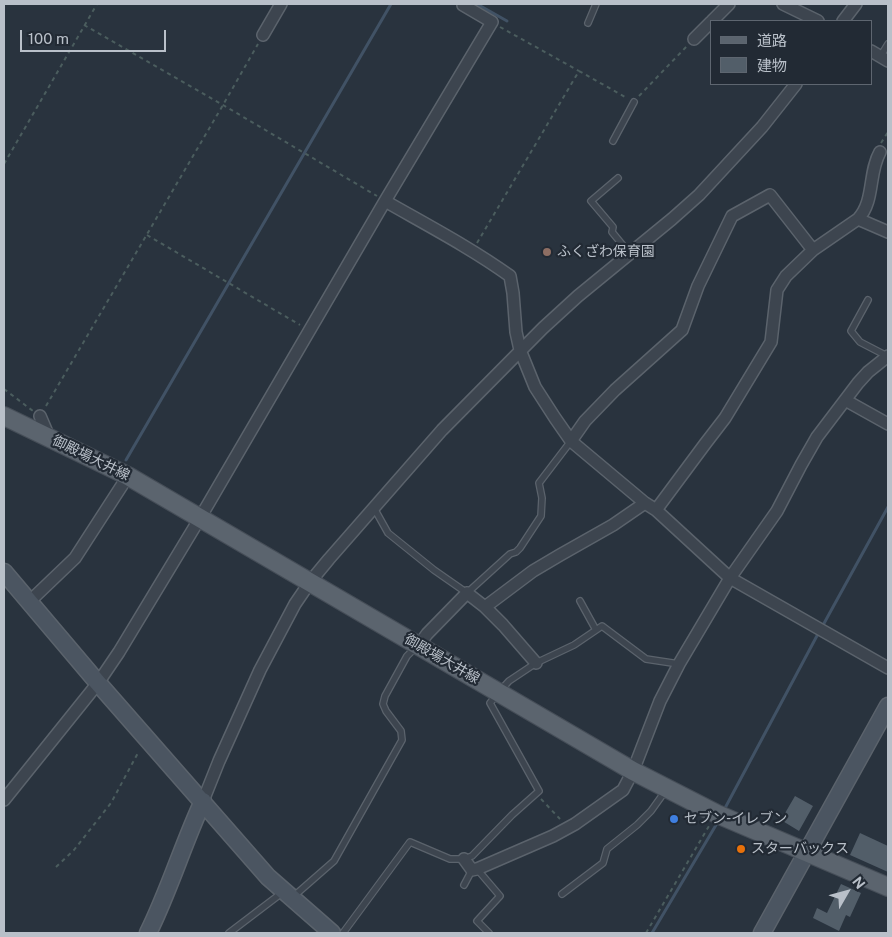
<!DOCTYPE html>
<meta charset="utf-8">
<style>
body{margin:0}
#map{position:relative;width:892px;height:937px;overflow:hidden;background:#29333e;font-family:"Public Sans","Noto Sans JP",sans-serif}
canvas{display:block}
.frame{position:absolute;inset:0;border:5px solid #b9c0c9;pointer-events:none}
.legend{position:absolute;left:710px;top:20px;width:162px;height:65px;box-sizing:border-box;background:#222a34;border:1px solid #5e6670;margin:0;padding:6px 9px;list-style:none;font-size:15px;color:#b9c0c9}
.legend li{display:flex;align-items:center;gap:10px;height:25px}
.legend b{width:25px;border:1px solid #5e6670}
.north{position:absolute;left:822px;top:867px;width:50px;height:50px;-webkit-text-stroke:4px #222a34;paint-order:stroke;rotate:52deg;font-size:14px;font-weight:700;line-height:20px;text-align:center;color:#b9c0c9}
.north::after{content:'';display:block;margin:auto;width:18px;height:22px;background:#b9c0c9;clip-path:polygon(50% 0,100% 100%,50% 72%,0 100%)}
.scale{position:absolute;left:20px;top:30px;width:146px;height:22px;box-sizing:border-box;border:2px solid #b9c0c9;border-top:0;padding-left:6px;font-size:15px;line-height:18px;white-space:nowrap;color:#b9c0c9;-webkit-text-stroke:4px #222a34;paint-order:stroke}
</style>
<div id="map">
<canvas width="892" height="937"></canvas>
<div class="frame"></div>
<ul class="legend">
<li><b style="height:6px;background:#5b646e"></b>道路</li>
<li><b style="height:14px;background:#525e69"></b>建物</li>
</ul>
<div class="north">N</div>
<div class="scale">100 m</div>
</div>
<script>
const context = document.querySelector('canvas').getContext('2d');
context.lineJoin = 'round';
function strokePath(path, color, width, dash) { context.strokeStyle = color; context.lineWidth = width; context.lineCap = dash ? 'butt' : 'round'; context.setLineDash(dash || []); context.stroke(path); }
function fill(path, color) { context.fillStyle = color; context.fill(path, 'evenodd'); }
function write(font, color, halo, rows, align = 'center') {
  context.font = font + ' "Public Sans","Noto Sans JP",sans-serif'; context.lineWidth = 4.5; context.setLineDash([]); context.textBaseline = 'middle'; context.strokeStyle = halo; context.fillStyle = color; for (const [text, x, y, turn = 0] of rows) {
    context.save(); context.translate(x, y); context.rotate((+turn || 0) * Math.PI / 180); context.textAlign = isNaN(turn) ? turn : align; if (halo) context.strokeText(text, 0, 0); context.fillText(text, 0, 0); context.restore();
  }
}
const stream = new Path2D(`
 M477,4L507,21
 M126,460L391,4
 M822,627L888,507
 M724,810L819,632
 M652,933L719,820`);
const building = new Path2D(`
 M795,796L813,806L799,831L781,820Z
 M860,833L888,846V872L850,855Z
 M841,884L861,893L850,917L846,915L839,931L813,918L817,908L827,913Z`);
const path = new Path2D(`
 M84,25L223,105L377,196
 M500,27L579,71
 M639,96L687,46
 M881,143L888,132
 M4,164L97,4
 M147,235L300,325
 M477,243L579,71L627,98
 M4,389L33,411
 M46,406L223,105L258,44
 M541,799L560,819
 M56,867L74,850L111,803L139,751
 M646,933L709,826`);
const lane = new Path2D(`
 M588,23L596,4
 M880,57L888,44
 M613,141L634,102
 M618,178L591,201L613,227L612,232L630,254
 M868,300L851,331L860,342L887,356
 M374,508L388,533L434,570L467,593L510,554L516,552L520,548L541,516L542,498L539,483L571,441
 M580,601L596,630
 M477,869L500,896L477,921L489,933
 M464,885L472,870
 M562,894L603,863L607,849L637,825L651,811L666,790
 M294,896L334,861L402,740L401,731L386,711L383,704L385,696L407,656L417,646
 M229,933L283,892
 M343,933L410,842L450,859H464L472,856L512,815L539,791L490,703L499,692L509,681L536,663L574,645L602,626L646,659L679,664`);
const street = new Path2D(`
 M783,4L818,21
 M712,21L729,4
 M843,21L856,4
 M263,35L281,4
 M694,39L711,22
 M871,51L888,61
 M385,201C427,225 471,248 510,276L513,293L516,332L520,350L535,387L555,418L571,441L645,503L656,510L730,578L888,668
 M858,219L888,232
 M845,400L888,424
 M40,416L49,437
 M571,441L585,421L615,390L682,330L698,286L732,216L770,195L813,250
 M656,510L705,444L725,418L771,342L777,290L786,276L813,250L858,219C875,201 868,173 880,152
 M29,602L75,558L128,476
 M485,607L533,571L560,555L613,525L645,503
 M419,645L427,634L467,593L485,607L503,625L536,663
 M4,800L98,683L119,652L200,518L385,201L492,22L463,5V4
 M203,801L219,761L260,670L295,604L310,582L329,559L442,430L543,328L578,296L672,219L699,195L762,127L796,84
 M464,859L472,870L477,869L553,836L575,824L623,790L633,771L660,701L679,664L730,578L777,511L801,465L817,437L858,383L868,372L888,356`);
const secondary = new Path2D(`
 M4,572L98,683L268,877L332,933
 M148,933C169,891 183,844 203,801
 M762,933L888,706`);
const primary = new Path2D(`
 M4,416L128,476L633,771L717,814L888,887`);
const markers = [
 [547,252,5,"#8d6e63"],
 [674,819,5,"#3f7fe0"],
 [741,849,5,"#e8710a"]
];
const poiNames = [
 ["ふくざわ保育園",557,252],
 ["セブン-イレブン",684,819],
 ["スターバックス",751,849]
];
const streetNames = [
 ["御殿場大井線",91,458,26],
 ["御殿場大井線",442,659,30]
];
strokePath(stream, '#415265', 3);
fill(building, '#525e69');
strokePath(lane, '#5b636c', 8);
strokePath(street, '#5b636c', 14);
strokePath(secondary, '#5b636c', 19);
strokePath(primary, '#464e58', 20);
strokePath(path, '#4b5d5e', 2, [4, 4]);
strokePath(lane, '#3d454f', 5.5);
strokePath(street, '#3d454f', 11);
strokePath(secondary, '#4b5561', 16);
strokePath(primary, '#5b646e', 18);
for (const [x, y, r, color] of markers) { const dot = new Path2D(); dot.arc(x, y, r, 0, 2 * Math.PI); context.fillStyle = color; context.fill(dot); strokePath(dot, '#222a34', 2); }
write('14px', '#b9c0c9', '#222a34', poiNames, 'left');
write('14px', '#b9c0c9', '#222a34', streetNames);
</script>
